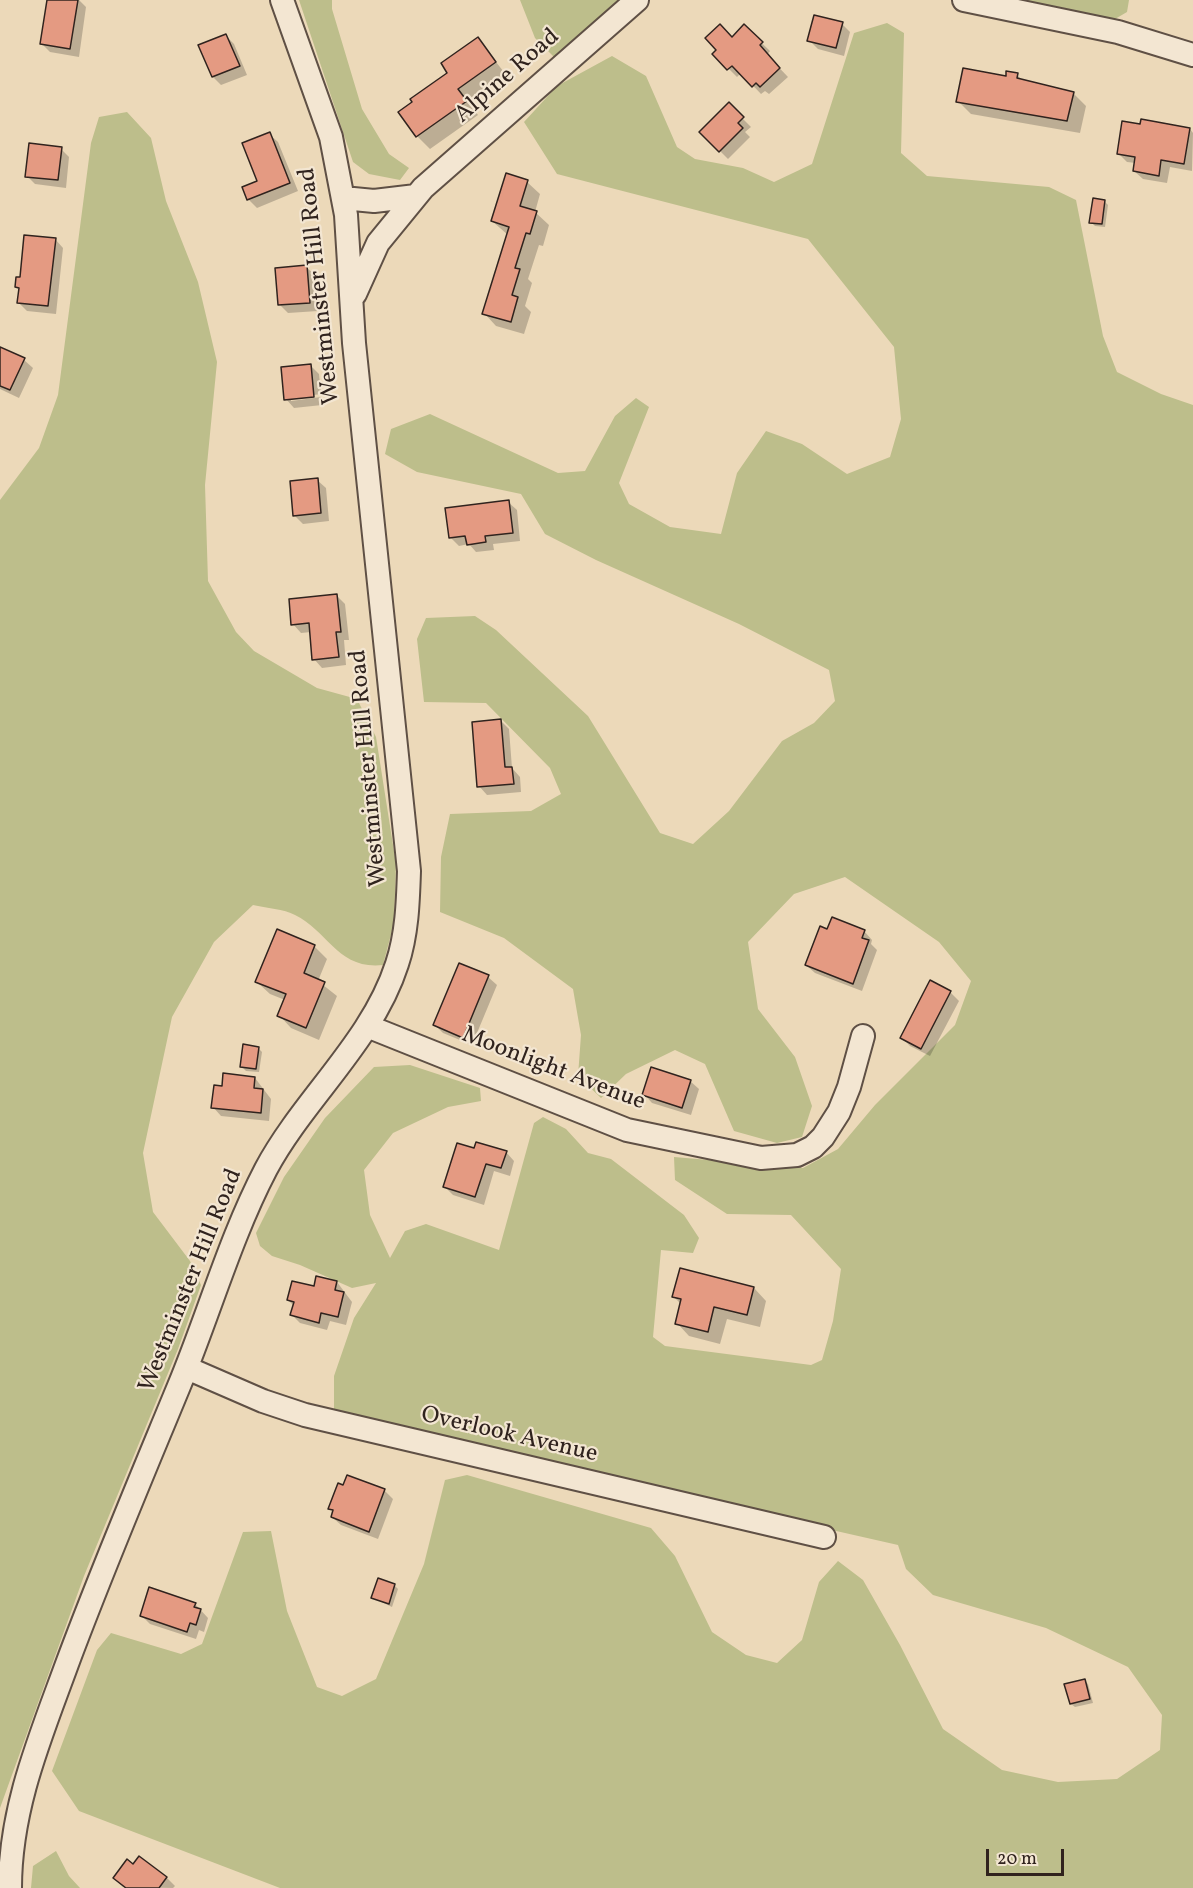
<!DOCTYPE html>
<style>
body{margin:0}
#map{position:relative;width:1193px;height:1888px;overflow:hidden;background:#ecd9b9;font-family:Vollkorn,serif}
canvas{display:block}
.scale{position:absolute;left:986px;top:1849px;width:78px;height:27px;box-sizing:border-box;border:3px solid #30231e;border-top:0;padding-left:8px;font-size:18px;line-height:21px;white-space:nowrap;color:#30231e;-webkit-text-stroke:4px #f3e6d2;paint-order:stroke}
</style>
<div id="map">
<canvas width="1193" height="1888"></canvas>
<div class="scale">20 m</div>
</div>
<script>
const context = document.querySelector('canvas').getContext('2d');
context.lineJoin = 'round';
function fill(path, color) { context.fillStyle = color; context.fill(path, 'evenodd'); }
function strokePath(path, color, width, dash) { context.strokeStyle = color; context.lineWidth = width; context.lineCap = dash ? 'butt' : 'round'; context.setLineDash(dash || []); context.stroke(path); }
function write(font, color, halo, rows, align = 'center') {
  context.font = font + ' Vollkorn,serif'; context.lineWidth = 4.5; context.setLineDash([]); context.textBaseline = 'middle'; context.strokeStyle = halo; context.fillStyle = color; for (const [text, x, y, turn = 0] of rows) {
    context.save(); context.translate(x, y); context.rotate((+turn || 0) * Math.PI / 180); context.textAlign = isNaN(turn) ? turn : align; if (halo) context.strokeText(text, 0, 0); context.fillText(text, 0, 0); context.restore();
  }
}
const green = new Path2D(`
 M299,0H332V9L362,109L389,154L409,168L400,180L369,174L353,162Z
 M520,0H625L554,57L535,38Z
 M1015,0H1129L1127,12L1115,19Z
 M887,23L904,33L901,153L927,176L1049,187L1076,200L1103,336L1117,372L1161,394L1193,405V1888H280L79,1811L52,1771L97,1650L111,1633L181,1654L202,1644L243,1532L271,1531L287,1611L317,1687L342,1696L376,1679L424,1564L445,1480L467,1475L651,1528L675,1556L712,1632L746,1655L777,1663L802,1640L819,1582L838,1561L863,1580L900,1645L943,1729L1002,1770L1058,1782L1117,1779L1160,1750L1162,1715L1128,1667L1046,1628L933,1595L906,1569L898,1545L651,1489L334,1410V1376L354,1318L376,1283L352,1288L300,1265L272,1256L260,1246L256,1233L284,1177L325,1118L374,1067L410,1065L480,1088L481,1101L448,1107L393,1133L364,1170L370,1215L390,1258L405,1231L426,1224L499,1250L534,1123L543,1117L566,1129L588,1153L611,1159L684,1215L699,1238L693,1253L661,1250L653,1337L665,1346L811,1365L822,1360L833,1321L841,1269L791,1215L727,1214L675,1180L674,1157L803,1168L838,1149L875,1105L955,1025L971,981L939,942L845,877L794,894L748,942L758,1009L795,1057L812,1106L802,1137L777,1143L734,1131L705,1064L675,1050L626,1074L601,1098L578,1076L581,1035L573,989L504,938L440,912L441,857L450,814L531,811L561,794L550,768L486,703L424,702L417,639L426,618L475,616L496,630L588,716L660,833L693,844L729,811L782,741L814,723L835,701L829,670L739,624L596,560L545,534L521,494L417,472L385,454L391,429L430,414L558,473L585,471L615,416L636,398L649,407L619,483L629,504L670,527L721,534L737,473L766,431L802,444L847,474L890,457L901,419L894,347L808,239L557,174L524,122L557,86L612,56L646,76L677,147L695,159L743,168L774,182L812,164L854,33Z
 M127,112L151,138L166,201L198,282L217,362L205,485L208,581L236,632L254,651L317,688L357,699L376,737L396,864L394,923L383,965C338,970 328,931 295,915C284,909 266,908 253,905L214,942L172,1017L143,1153L153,1212L190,1261L201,1285L178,1349L84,1576L0,1808V500L39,448L58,395L91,143L99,117Z
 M56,1851L69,1876L80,1888H31L33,1866Z`);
const shadow = new Path2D(`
 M49,0H79L86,7L79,57L50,52L42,44Z
 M842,24L850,32L844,56L818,49L809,40Z
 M744,26L770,51L767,55L788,77L769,94L765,91L761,94L741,73L737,77L714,54Z
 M226,36L234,44L247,75L221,85L213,77Z
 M478,39L507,76L469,103L478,115L430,149L417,136L449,73Z
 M1017,75L1023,81L1073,93L1086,106L1080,133L971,114L958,101Z
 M729,105L751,127L745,132L750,137L728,159L701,132Z
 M1190,129L1193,133L1192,171L1170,167L1167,183L1143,179L1134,171L1136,163L1127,162L1118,153Z
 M269,134L278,142L298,191L257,208L249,200L244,188L259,182Z
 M61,149L69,157L66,188L35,184L27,176Z
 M527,182L540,194L535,212L549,225L543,246L539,245L528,279L532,283L525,306L531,312L524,334L496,326L484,313L508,235L492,221Z
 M1104,201L1108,205L1105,227L1095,226L1091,222Z
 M55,239L63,248L56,314L27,311L18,302L20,290L16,287Z
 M306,267L315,275L318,311L288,313L280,305Z
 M0,348L24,360L33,368L19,398L0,389Z
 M310,365L319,374L321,394L291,398V401L321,397L322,405L294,408L286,399Z
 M317,480L326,488L329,521L303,524L294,515Z
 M508,502L517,510L520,541L493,544L494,550L476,552L469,544L459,546L450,537Z
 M337,596L345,604L349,640H344L346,665L322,668L314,659L311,632L301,633L293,624Z
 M501,721L509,729L512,768L520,777L521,792L487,795L479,786Z
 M828,931H864L872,940L871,944L877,950L862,991L815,973L806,965Z
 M314,946L327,959L318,981L337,996L319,1040L291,1028L279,1015L285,1000L270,994L257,982Z
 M488,977L497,985L472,1045L443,1033L435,1025Z
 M930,982L951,993L959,1001L930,1056L910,1046L902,1038Z
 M258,1048L262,1052L259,1072L246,1071L242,1067Z
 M255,1078L271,1099L269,1121L221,1116L213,1107L223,1087Z
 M690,1081L699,1089L691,1115L652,1103L644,1094Z
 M475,1150L506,1152L514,1161L510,1176L494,1171L484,1205L453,1195L445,1187Z
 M337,1282L352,1302L346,1325L330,1321L327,1330L300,1323L292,1315L294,1306L288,1300Z
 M754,1288L766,1301L760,1327L727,1319L720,1344L689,1336L677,1323L681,1304L674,1297Z
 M384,1490L393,1499L378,1539L341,1525L332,1517L334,1512L330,1508Z
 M394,1585L398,1589L392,1607L373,1598Z
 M195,1604L208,1618L204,1632L199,1630L196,1639L150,1624L141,1615Z
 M1084,1680L1088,1684L1093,1703L1075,1707L1071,1704Z
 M140,1858L167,1878L175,1886L173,1888L123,1887L115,1878L134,1866Z`);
const building = new Path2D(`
 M47,0H78L70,49L40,44Z
 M814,15L843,22L836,48L807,41Z
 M720,24L732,37L744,24L763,42L760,45L780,68L760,87L756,83L752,87L732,66L727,70L712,54L716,50L705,38Z
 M226,34L240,66L212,77L198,45Z
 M478,37L496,62L458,89L467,101L416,137L398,112L412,102L410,99L447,73L441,63Z
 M963,68L1006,76V71L1018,73L1017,78L1074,92L1067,121L956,102Z
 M729,102L744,117L738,123L743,128L719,152L699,132Z
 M1141,119L1190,128L1184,164L1161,160L1159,176L1133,171L1135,157L1117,154L1122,121L1140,124Z
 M270,132L290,183L247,200L242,187L257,181L242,143Z
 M29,143L62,147L58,180L25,177Z
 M506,173L528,180L520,206L537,211L530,234L526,233L515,268L520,269L512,295L518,297L511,322L482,314L509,227L491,221Z
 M1093,198L1105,200L1102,224L1089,223Z
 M24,235L56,238L48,306L17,303L19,288L15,287L16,277H20Z
 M307,265L310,303L278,305L275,268Z
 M0,347L25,358L10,390L0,386Z
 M311,364L314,397L284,400L281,367Z
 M318,478L321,513L293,516L290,481Z
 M509,500L513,533L485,536L486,542L467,545L465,536L449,538L445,508Z
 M337,594L341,632H336L339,657L312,660L309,623L291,625L289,599Z
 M501,719L505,767H512L514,784L477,787L472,722Z
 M832,917L865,930L862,938L869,940L853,984L805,965L820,926L827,929Z
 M277,929L315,945L304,973L325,982L306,1028L277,1016L286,994L255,982Z
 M459,963L489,975L463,1038L433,1025Z
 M930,980L951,991L921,1049L900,1038Z
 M243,1044L259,1047L256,1069L240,1067Z
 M651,1067L691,1080L682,1108L642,1095Z
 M223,1073L255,1077L254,1088L263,1089L261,1113L211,1108L214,1085L222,1086Z
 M476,1142L507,1151L501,1168L486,1164L475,1197L443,1187L457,1143L474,1148Z
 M680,1268L754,1287L747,1315L714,1307L708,1332L675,1324L681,1299L672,1297Z
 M316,1276L337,1281L335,1290L344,1292L338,1317L321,1313L319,1323L290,1315L294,1302L287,1300L292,1281L314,1286Z
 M347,1475L385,1489L369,1532L331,1517L333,1510L328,1509L338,1483L343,1485Z
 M378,1578L395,1584L389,1604L371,1598Z
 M149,1587L196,1603L194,1607L201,1609L196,1625L190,1623L187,1632L140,1616Z
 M1085,1679L1090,1699L1070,1704L1064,1684Z
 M139,1856L167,1877L159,1888H126L113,1878L127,1859L133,1864Z`);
const street = new Path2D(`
 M964,0L1118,32L1193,55
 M343,198L374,201L416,196
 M355,294L378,243L423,188L637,0
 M367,1026L627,1130L761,1158L797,1155L813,1147L823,1137L839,1112L849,1087L863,1036
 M187,1368L263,1401L305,1415L824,1537
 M10,1888C10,1808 40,1738 67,1664C102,1570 141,1478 179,1386C209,1314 230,1238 266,1169C304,1098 372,1042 397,964C407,934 408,902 409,871L354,343L346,215L331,137L282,0`);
const streetNames = [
 ["Alpine Road",508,77,-41],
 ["Westminster Hill Road",321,286,-96],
 ["Westminster Hill Road",370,768,-95],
 ["Moonlight Avenue",553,1070,21],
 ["Westminster Hill Road",192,1281,-68],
 ["Overlook Avenue",509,1436,13]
];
fill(green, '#bdbe8b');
fill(shadow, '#0003');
fill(building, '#e49a82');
strokePath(building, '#30231e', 1.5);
strokePath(street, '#5f5045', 26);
strokePath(street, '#f3e6d2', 22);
write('24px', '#30231e', '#f3e6d2', streetNames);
</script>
